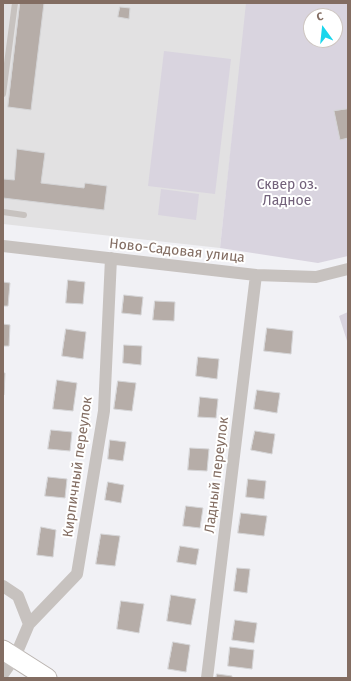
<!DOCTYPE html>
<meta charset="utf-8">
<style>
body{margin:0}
#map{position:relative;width:351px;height:681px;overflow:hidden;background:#f1f1f5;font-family:"Fira Sans",sans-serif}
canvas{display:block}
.frame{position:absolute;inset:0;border:4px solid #836d62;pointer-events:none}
.north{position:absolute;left:303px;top:8px;width:40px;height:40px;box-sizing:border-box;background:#fff;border:1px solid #cdc5c0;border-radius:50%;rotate:345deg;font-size:11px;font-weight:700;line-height:16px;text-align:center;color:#836d62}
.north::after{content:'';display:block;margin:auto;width:14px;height:18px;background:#1ad6ec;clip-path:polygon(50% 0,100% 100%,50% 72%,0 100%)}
</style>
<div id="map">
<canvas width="351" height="681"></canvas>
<div class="frame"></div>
<div class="north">С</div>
</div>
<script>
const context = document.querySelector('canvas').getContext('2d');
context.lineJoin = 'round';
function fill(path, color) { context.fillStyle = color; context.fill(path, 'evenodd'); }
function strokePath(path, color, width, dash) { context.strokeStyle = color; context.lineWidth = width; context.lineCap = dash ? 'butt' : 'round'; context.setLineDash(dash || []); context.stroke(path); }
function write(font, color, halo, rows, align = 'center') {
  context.font = font + ' "Fira Sans",sans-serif'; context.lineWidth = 4; context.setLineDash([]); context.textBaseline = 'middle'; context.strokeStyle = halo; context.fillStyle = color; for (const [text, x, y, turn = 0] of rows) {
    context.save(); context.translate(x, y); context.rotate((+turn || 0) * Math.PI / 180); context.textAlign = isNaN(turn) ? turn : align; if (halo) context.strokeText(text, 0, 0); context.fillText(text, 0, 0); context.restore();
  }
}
const built = new Path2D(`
 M3,3H247L220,248L3,224Z`);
const green = new Path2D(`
 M246,3H348V256L318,263L220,248ZM311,16H335V40H311Z
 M164,51L231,59L215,194L148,186Z
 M161,189L199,194L196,220L158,215Z
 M348,312V344L339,316Z`);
const building = new Path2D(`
 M20,3H44L31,110L8,107Z
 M120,7L130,8L129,19L118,17Z
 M348,109V138L340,140L334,111Z
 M17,149L45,153L41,183L84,188L85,183L107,186L104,210L3,198V179L14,180Z
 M68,280L85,282L83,304L66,303Z
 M3,282L10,283L8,306H3Z
 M124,295L143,297L141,315L122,313Z
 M155,301L175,302L174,321L153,320Z
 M3,324L10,325L9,346H3Z
 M267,328L293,331L291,354L264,351Z
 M66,329L86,332L83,359L62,356Z
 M124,345L142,346L141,365L123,363Z
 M198,357L219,359L217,379L196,376Z
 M3,373H5L4,395H3Z
 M57,380L77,383L73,411L53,409Z
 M118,381L136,383L132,411L114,409Z
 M257,390L280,393L277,413L254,409Z
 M200,397L218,399L216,418L198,417Z
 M51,430L72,432L70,451L48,449Z
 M255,431L275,434L272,454L251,450Z
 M110,440L126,442L123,461L108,459Z
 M190,448L209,449L207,471L188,470Z
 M48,477L67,479L65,498L45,496Z
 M248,479L266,481L264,499L246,497Z
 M108,482L124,485L121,503L105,500Z
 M186,506L203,508L200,528L183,526Z
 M241,513L267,516L264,536L238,533Z
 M41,527L56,530L53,557L37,555Z
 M101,534L120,536L115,566L96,564Z
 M180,546L199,549L196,565L177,562Z
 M237,568L250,569L247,593L234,591Z
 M171,595L196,599L191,625L167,621Z
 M121,601L144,604L139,633L117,629Z
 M235,620L257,623L254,643L232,640Z
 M173,642L190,645L186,672L168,669Z
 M230,647L254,650L252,669L228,666Z
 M217,674L232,676V678H216Z`);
const service = new Path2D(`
 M3,94L15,3
 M3,212L24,215`);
const minor = new Path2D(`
 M3,246L256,275L316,277L348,269
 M3,586L18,596L29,624
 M3,674L15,657L29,624L77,574L104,411L111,258
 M207,678L256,275`);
const primary = new Path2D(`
 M3,650L47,678`);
const parkNames = [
 ["Сквер оз.",287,185],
 ["Ладное",287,201]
];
const streetNames = [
 ["Ново-Садовая улица",177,251,6],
 ["Кирпичный переулок",78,467,-82],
 ["Ладный переулок",217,475,-83]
];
fill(built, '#e2e1e2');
fill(green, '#d9d4df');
fill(building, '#b6ada8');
strokePath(building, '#d4d4d6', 1);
strokePath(primary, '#bab4b0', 21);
strokePath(service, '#c7c2bf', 6);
strokePath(minor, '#c7c2bf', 12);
strokePath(primary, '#fff', 19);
write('14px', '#72617a', '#fff', parkNames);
write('14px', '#836d62', '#fff', streetNames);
</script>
